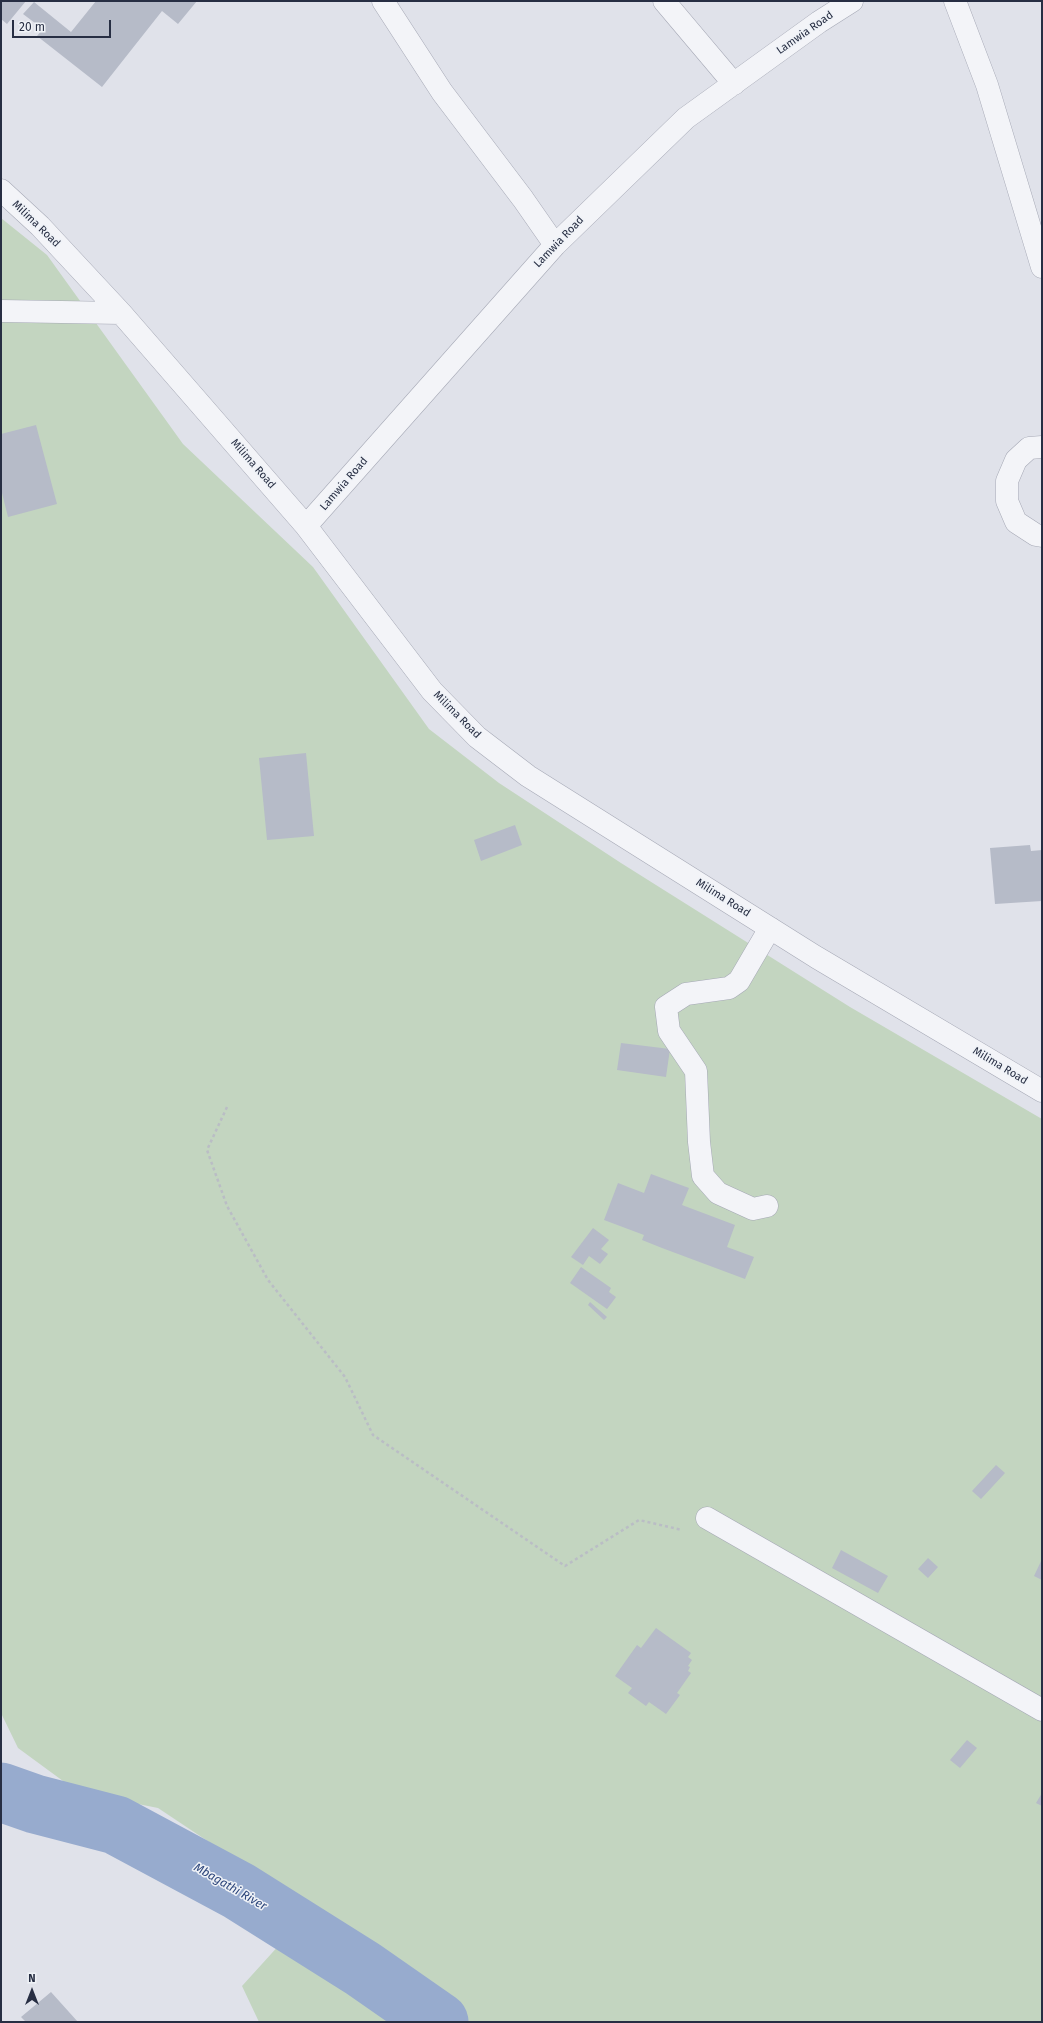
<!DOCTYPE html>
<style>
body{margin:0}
#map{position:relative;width:1043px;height:2023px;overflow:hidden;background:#e0e2ea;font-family:"Fira Sans",sans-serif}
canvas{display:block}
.frame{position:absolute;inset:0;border:2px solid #272e43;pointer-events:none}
.north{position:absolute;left:12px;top:1971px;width:40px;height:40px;-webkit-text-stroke:3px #eff2f7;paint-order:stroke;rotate:0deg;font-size:11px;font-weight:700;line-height:16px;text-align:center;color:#272e43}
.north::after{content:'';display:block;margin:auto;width:14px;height:18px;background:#272e43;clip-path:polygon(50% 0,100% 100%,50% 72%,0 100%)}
.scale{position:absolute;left:12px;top:20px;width:99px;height:18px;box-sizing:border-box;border:2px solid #272e43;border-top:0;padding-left:5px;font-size:12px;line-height:14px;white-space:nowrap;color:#272e43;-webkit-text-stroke:3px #eff2f7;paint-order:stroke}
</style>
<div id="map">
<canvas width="1043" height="2023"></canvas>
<div class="frame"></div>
<div class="north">N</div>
<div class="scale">20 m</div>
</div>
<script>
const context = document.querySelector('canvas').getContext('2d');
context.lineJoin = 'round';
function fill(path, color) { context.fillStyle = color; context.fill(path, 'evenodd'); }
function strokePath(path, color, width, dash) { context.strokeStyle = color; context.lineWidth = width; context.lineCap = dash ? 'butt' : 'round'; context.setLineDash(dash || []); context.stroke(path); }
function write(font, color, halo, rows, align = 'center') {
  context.font = font + ' "Fira Sans",sans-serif'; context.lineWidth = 3; context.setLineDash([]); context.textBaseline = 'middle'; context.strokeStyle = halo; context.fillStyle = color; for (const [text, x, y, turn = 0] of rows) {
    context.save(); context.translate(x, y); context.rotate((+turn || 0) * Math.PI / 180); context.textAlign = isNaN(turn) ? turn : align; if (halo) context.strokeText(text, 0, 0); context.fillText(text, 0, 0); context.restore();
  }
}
const green = new Path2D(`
 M1,218L47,255L183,444L313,567L429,729L499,783L621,863L850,1007L1042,1119V2022H259L242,1986L311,1910L158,1808L78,1792L18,1748L1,1713Z`);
const river = new Path2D(`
 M1,1792L35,1804L116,1825L239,1891L363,1969L439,2022`);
const building = new Path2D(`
 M1,1H26L7,24L1,19Z
 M96,1H197L178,24L162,11L102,87L37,36L43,29L23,14L34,2L71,32Z
 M36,425L57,504L8,517L1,489V434Z
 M306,753L314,836L267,840L259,758Z
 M515,825L522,845L481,861L474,840Z
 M1030,845L1031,851L1042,850V901L995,904L990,848Z
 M621,1043L670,1049L666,1077L617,1070Z
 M651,1174L689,1188L682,1205L735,1225L727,1247L754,1257L745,1279L662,1248L642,1240L644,1235L604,1220L618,1183L644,1193Z
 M593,1228L609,1240L601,1249L608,1254L600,1264L589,1256L583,1265L571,1257Z
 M581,1267L611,1288L609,1292L616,1297L607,1309L570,1283Z
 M590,1302L607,1317L604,1320L588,1305Z
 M996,1465L1005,1473L981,1499L972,1491Z
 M841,1550L888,1576L878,1593L832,1568Z
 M928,1558L938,1567L928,1578L918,1569Z
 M1042,1559V1580L1034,1576Z
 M656,1628L691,1653L688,1657L692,1660L688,1666L690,1667L688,1671L691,1673L677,1693L680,1695L666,1714L649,1702L646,1706L628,1693L632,1688L615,1676L637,1645L641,1648Z
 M967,1740L977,1748L960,1768L950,1760Z
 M1042,1793V1806L1036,1803Z
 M51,1992L78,2022H26L21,2017Z`);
const path = new Path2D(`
 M227,1107L207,1150L227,1206L268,1280L345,1377L373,1435L565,1566L639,1520L682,1530`);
const minor = new Path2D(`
 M383,1L442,92L523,199L555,245
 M664,1L734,84
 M955,1L987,85L1042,267
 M1,190L40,226L121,313L306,526L432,691L477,737L528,776L816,957L1042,1091
 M1,311L121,313
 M1042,447L1029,448L1016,460L1007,481V501L1016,522L1036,535L1042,536
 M306,526L555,245L686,118L819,22L852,1
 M767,1206L753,1209L718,1193L703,1176L699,1142L696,1071L669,1031L666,1007L686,994L729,988L739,981L770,928
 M707,1518L1042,1710`);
const streetNames = [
 ["Lamwia Road",805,33,-35],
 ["Milima Road",36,224,44],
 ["Lamwia Road",559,242,-46],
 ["Milima Road",253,464,49],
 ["Lamwia Road",344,484,-49],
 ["Milima Road",457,715,45],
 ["Milima Road",723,898,32],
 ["Milima Road",1000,1066,31]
];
const waterNames = [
 ["Mbagathi River",230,1887,30]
];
fill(green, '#c3d5c0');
strokePath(river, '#97abce', 59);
fill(building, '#b6bbc8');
strokePath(minor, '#a5a8b5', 23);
strokePath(path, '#babdc5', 2.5, [3, 3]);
strokePath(minor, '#f3f4f8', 22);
write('11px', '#272e43', '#eff2f7', streetNames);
write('italic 12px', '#2d467b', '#eff2f7', waterNames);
</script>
